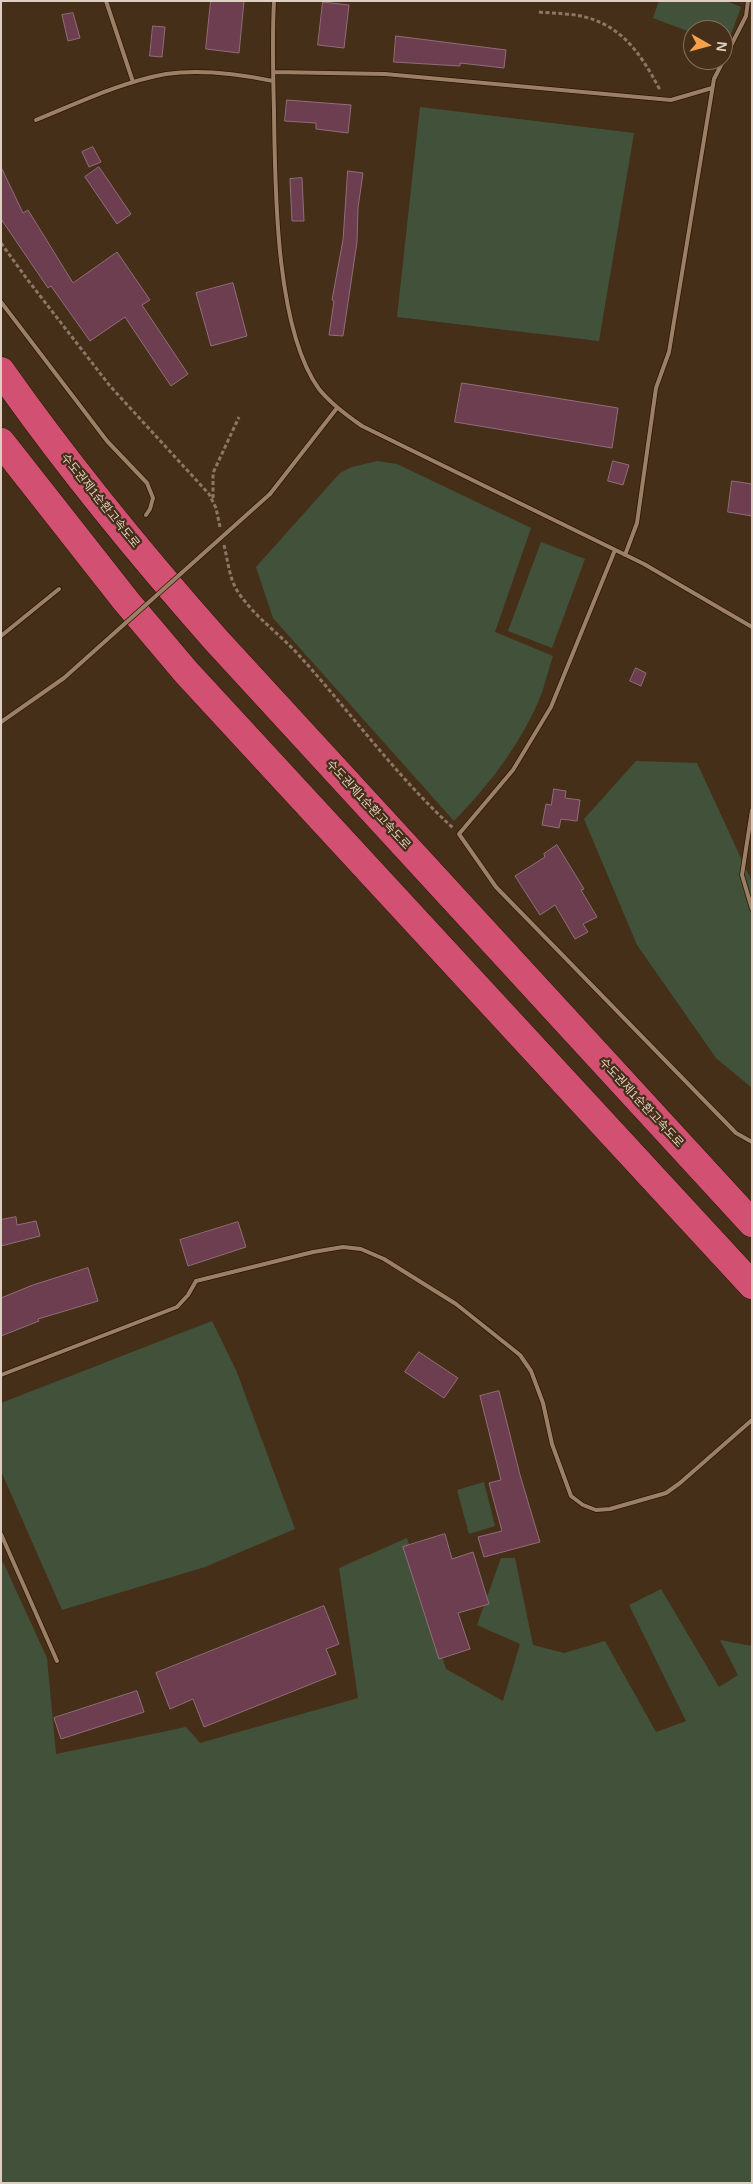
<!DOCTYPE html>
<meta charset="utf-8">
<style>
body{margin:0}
#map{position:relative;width:753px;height:2184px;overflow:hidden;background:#462f18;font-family:Arial,sans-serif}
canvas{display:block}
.frame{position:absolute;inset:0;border:2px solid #decfc2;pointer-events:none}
.north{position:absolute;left:683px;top:20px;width:50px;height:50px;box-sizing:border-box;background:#462f18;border:1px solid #836f5c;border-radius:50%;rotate:97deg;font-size:14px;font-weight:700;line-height:20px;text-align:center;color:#decfc2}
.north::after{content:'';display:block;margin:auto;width:18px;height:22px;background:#f9a04c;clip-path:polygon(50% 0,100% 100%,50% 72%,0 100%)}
</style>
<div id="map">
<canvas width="753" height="2184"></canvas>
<div class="frame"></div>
<div class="north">N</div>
</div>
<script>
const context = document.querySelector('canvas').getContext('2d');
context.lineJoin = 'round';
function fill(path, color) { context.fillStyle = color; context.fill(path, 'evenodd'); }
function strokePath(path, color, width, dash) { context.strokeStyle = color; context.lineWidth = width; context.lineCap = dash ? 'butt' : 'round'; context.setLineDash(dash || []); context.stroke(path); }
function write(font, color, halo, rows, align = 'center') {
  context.font = font + ' Arial,"Noto Sans KR",sans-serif'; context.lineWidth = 4.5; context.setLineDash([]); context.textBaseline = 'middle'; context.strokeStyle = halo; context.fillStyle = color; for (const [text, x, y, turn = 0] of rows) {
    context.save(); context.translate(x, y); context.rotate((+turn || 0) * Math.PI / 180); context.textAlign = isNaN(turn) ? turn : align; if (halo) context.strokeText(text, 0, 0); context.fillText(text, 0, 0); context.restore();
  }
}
const green = new Path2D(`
 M659,1H726L741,7L727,45L723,44V30H693V33L653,18Z
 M420,107L634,133L599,341L397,317Z
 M377,461L397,464L531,528L495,632L553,656C548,670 545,686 539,700C519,746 489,785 454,821L273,618L256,567L340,473L352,467Z
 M541,542L585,559L552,648L508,631Z
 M636,761L697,763L752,882V1088L716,1058L637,945L584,819Z
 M212,1321L236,1370L295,1529L205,1567L62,1610L1,1471V1403Z
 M484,1482L495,1526L469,1534L457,1490Z
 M407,1538L446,1669L503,1701L520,1644L477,1625L501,1558H515L533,1645L564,1653L605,1641L656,1732L686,1721L629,1605L661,1589L719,1687L738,1675L720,1640L752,1646V2183H1V1563L3,1562L47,1658L56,1754L186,1727L200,1743L358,1698L339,1568Z`);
const building = new Path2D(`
 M211,1H244L239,53L206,49Z
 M323,2L349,5L344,48L318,45Z
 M73,13L80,38L68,41L62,15Z
 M153,26L165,27L162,57L150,56Z
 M396,36L506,50L504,68L460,63V66L394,62Z
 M287,100L351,105L348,133L316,129V123L285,121Z
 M93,147L101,162L89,167L82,152Z
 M1,167L23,213L28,210L73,283L117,252L150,300L142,305L188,374L171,386L125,317L90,341L51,286L48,288L1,219Z
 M99,167L131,214L117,224L85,177Z
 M348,171L363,173L358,208L357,242L343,336L329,335L334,301L332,300L343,240Z
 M302,178L304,221H292L290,179Z
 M233,283L247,336L211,346L196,293Z
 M462,383L618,408L612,448L455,422Z
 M613,461L629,465L623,485L608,481Z
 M732,481L752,484V516L728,512Z
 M636,668L646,673L641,686L630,681Z
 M554,789L566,791L565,798L580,800L577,821L561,819L559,828L542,825L546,804L551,805Z
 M557,845L584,889L581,890L597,917L583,924L588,932L575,939L555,905L540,915L515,876L545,857L544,854Z
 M16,1217L17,1225L36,1221L40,1236L1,1246V1220Z
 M238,1222L246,1247L188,1266L180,1240Z
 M88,1268L98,1301L38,1319L39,1321L1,1336V1298L33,1285Z
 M419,1352L458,1378L444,1398L405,1372Z
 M499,1391L520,1475L540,1542L484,1557L478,1537L502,1531L489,1483L501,1480L480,1396Z
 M445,1534L452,1559L473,1552L489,1604L458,1613L470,1649L439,1659L403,1547Z
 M324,1606L339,1644L326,1649L336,1674L204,1727L193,1699L170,1709L156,1673Z
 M137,1691L144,1712L61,1739L54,1718Z`);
const path = new Path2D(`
 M539,12C548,13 557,13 566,14C616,18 638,48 660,90
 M1,243L27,279L110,386L209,494L216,508L220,527
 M213,498V473L239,417
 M224,545C228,561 229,578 238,592C254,616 277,632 296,652C349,710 395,775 453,828`);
const service = new Path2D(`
 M106,1L133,82
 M274,1C272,38 273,74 274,111C275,185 275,329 319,389C331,404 346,415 362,426L644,564L752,627
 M273,72L385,74L671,100L712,88
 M36,120C78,103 121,82 166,74C201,69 239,74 273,81
 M1,302L107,441L147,483L153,498L150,509L146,515
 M270,494L337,408
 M615,550L551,707L513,770L459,834L496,887L736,1133L752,1142
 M625,555L637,523L656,388L669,352L714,79L746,16L748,1
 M1,636L59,589
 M752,810L742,875L752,909
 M1,1375L177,1307L188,1295L196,1281L313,1252L343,1247L361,1249L384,1259L456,1304L520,1355L531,1371L543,1403L552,1444L571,1496L583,1505L596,1510L610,1509L666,1493L680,1483L752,1420
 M1,1534L57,1661`);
const motorway = new Path2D(`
 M1,371C67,465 140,554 216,640L752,1223
 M1,442L126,601L186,672L752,1285`);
const serviceBridge = new Path2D(`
 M1,722L64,678L270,494`);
const streetNames = [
 ["수도권제1순환고속도로",100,501,51],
 ["수도권제1순환고속도로",368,805,47],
 ["수도권제1순환고속도로",641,1103,47]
];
fill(green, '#42523a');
fill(building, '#6c3e50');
strokePath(building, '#916d7a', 1);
strokePath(service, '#2c1701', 5.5);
strokePath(motorway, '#2c1701', 29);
strokePath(path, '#8b7765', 3, [4, 2.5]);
strokePath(service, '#9b8067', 4);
strokePath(motorway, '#d25071', 28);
strokePath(serviceBridge, '#2c1701', 5.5, []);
strokePath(serviceBridge, '#9b8067', 4);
write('12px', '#decfc2', '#462f18', streetNames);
</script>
